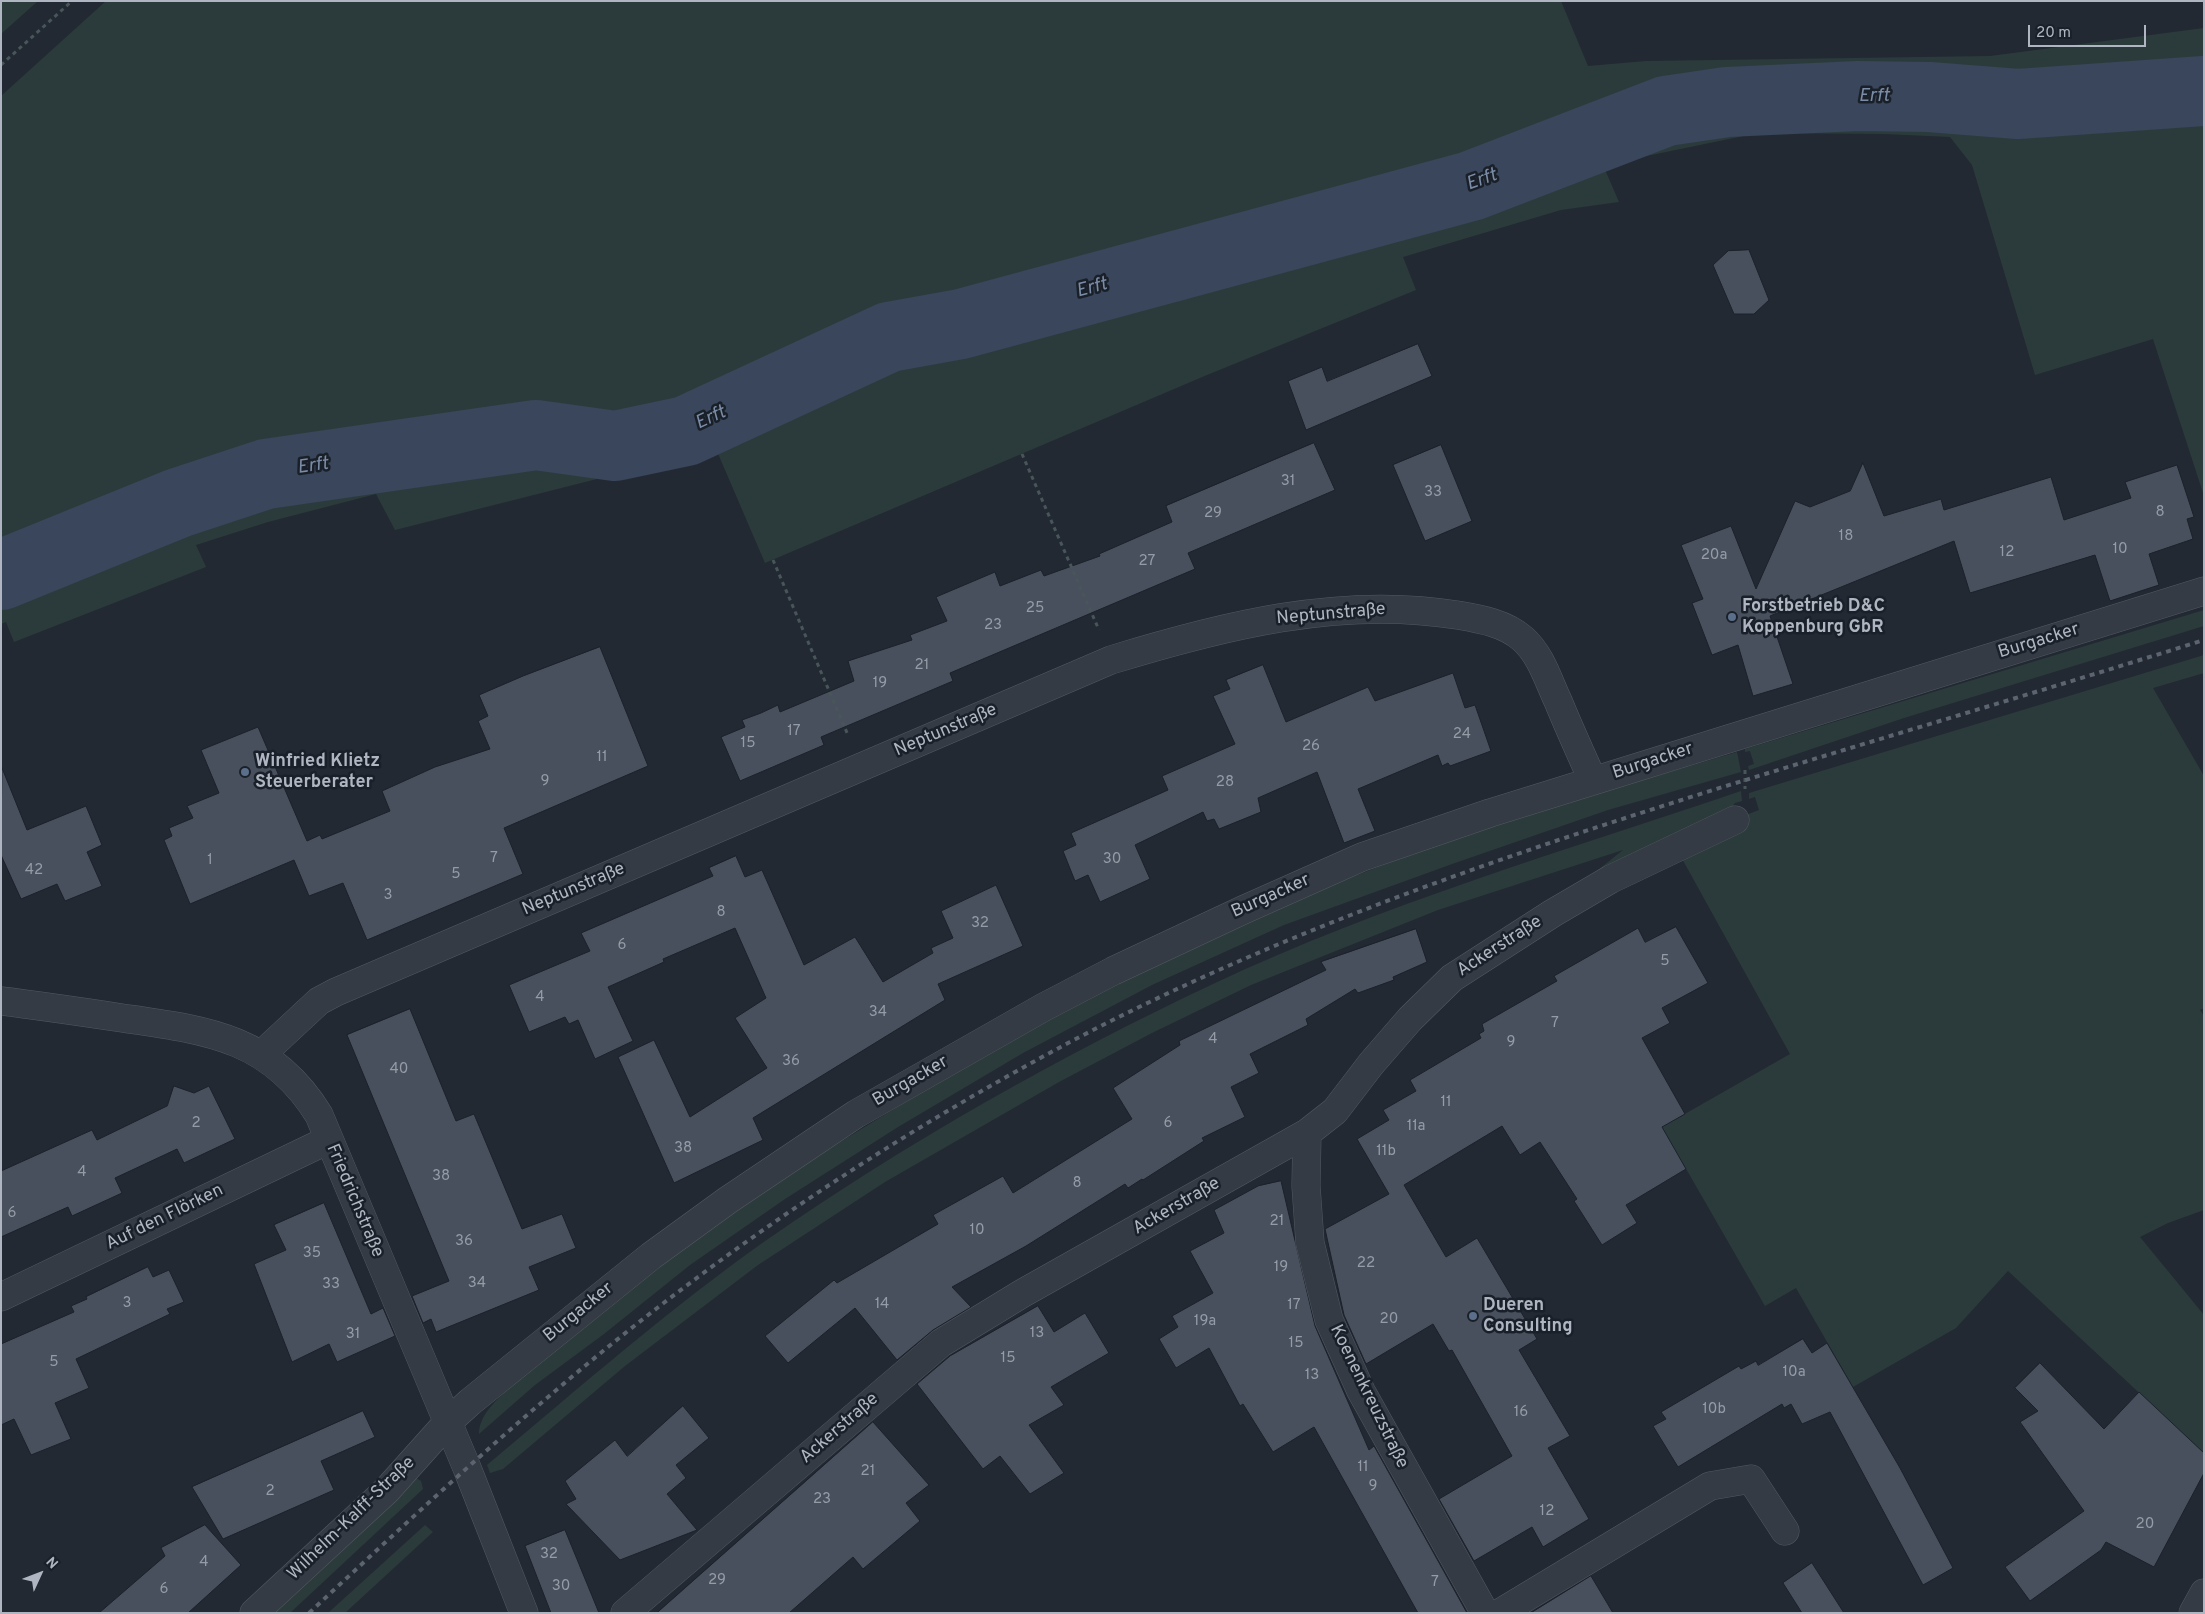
<!DOCTYPE html>
<meta charset="utf-8">
<style>
body{margin:0}
#map{position:relative;width:2205px;height:1614px;overflow:hidden;background:#222933;font-family:Overpass,sans-serif}
canvas{display:block}
.frame{position:absolute;inset:0;border:2px solid #afb6c1;pointer-events:none}
.north{position:absolute;left:15px;top:1549px;width:50px;height:50px;-webkit-text-stroke:4px #1a2029;paint-order:stroke;rotate:47deg;font-size:14px;font-weight:700;line-height:20px;text-align:center;color:#afb6c1}
.north::after{content:'';display:block;margin:auto;width:18px;height:22px;background:#afb6c1;clip-path:polygon(50% 0,100% 100%,50% 72%,0 100%)}
.scale{position:absolute;left:2028px;top:25px;width:118px;height:22px;box-sizing:border-box;border:2px solid #afb6c1;border-top:0;padding-left:6px;font-size:15px;line-height:18px;white-space:nowrap;color:#afb6c1;-webkit-text-stroke:4px #1a2029;paint-order:stroke}
</style>
<div id="map">
<canvas width="2205" height="1614"></canvas>
<div class="frame"></div>
<div class="north">N</div>
<div class="scale">20 m</div>
</div>
<script>
const context = document.querySelector('canvas').getContext('2d');
context.lineJoin = 'round';
function fill(path, color) { context.fillStyle = color; context.fill(path, 'evenodd'); }
function strokePath(path, color, width, dash) { context.strokeStyle = color; context.lineWidth = width; context.lineCap = dash ? 'butt' : 'round'; context.setLineDash(dash || []); context.stroke(path); }
function write(font, color, halo, rows, align = 'center') {
  context.font = font + ' Overpass,sans-serif'; context.lineWidth = 5; context.setLineDash([]); context.textBaseline = 'middle'; context.strokeStyle = halo; context.fillStyle = color; for (const [text, x, y, turn = 0] of rows) {
    context.save(); context.translate(x, y); context.rotate((+turn || 0) * Math.PI / 180); context.textAlign = isNaN(turn) ? turn : align; if (halo) context.strokeText(text, 0, 0); context.fillText(text, 0, 0); context.restore();
  }
}
const green = new Path2D(`
 M1,1H38L1,34Z
 M106,1H1561L1588,66L1646,61L1990,56L2204,28V496L2153,339L2035,375L1972,165L1950,137L1884,134L1758,133L1603,165L1619,202L1561,210L1403,257L1416,290L1207,375L765,563L716,449L395,530L376,494L268,522L196,545L206,567L14,642L6,622L1,624V96Z
 M2204,610V626L1904,718L1749,770L1748,766L1754,764L1750,751L1745,752V749Z
 M2204,655V673L2153,688L2204,776V1008L2200,1010L2204,1016V1210L2168,1223L2140,1237L2204,1315V1453L2008,1271L1956,1328L1853,1387L1796,1288L1765,1306L1662,1127L1790,1054L1680,855L1746,815L1759,810L1755,797L1749,799V793Z
 M1737,752L1741,772L1608,810L1455,863L1284,925L1152,985L1023,1053L898,1127L785,1199L690,1265L604,1334L535,1385L479,1434C479,1415 496,1401 509,1388C585,1326 661,1264 741,1207C784,1176 831,1148 876,1120C1038,1019 1217,928 1396,860C1507,818 1623,786 1737,752Z
 M1741,791L1742,801L1735,803L1729,810L1588,878L1623,850L1438,910L1251,985L1152,1033L1059,1082L885,1182L758,1265L625,1366L503,1469L490,1473L487,1465C579,1388 670,1308 768,1239C908,1142 1058,1057 1213,984C1383,904 1564,851 1741,791Z
 M413,1476L421,1481L423,1489L290,1613H268Z
 M425,1525L433,1532L345,1613H328Z`);
const river = new Path2D(`
 M1,575L178,503L266,474L536,435L615,446L686,431L889,337L961,324L1471,186L1666,111L1727,102L1858,96L1929,97L2018,104L2204,91`);
const building = new Path2D(`
 M1749,250L1769,300L1754,314H1734L1713,265L1728,251Z
 M1418,344L1432,376L1306,430L1288,381L1322,367L1327,381Z
 M1314,443L1335,490L1188,553L1195,569L950,673L953,681L821,737L824,745L740,781L721,737L745,727L742,720L761,713L778,705L780,712L854,681L848,661L912,640L910,635L947,621L936,597L995,572L1000,586L1041,570L1044,576L1100,556L1099,554L1172,522L1166,506Z
 M1441,445L1472,521L1425,541L1393,465Z
 M1863,463L1884,516L1941,499L1944,510L2051,477L2064,520L2131,498L2125,482L2177,465L2194,517L2187,519L2193,539L2149,554L2159,585L2110,601L2095,555L1970,593L1954,541L1770,616L1793,684L1753,696L1738,645L1712,655L1692,603L1703,599L1681,545L1731,526L1756,589L1795,501L1810,507L1850,491Z
 M600,647L648,766L504,828L523,874L367,940L343,883L309,896L294,860L190,904L164,840L172,836L169,828L193,818L187,806L219,793L201,750L258,727L307,841L320,835L322,839L390,811L382,791L435,767L490,749L478,721L488,716L479,695L523,676Z
 M1263,665L1286,722L1368,687L1375,701L1453,673L1465,708L1475,705L1491,751L1450,766L1448,763L1442,766L1438,755L1358,789L1375,831L1344,843L1317,772L1258,798L1261,812L1219,829L1214,819L1207,821L1203,812L1135,845L1150,879L1100,902L1088,875L1075,881L1063,851L1076,845L1071,833L1168,790L1162,776L1235,744L1213,696L1230,689L1226,680Z
 M2,768L27,830L86,806L102,845L87,852L102,886L65,901L57,884L21,899L1,855Z
 M736,856L745,877L762,870L804,965L855,937L883,982L933,953L931,948L953,938L941,911L996,885L1023,946L938,984L945,1000L753,1118L763,1140L674,1183L618,1057L654,1040L690,1117L767,1068L735,1018L766,998L735,928L663,959L664,962L608,987L633,1041L595,1059L578,1020L569,1024L565,1017L529,1032L509,985L590,951L581,933L713,876L709,868Z
 M1676,927L1708,983L1662,1008L1670,1023L1642,1038L1685,1114L1662,1127L1686,1169L1626,1205L1637,1223L1602,1245L1574,1201L1577,1199L1540,1142L1520,1155L1502,1126L1404,1185L1446,1257L1477,1238L1537,1339L1519,1350L1570,1436L1548,1448L1589,1519L1543,1547L1532,1527L1474,1561L1439,1499L1512,1456L1452,1350L1449,1351L1433,1324L1366,1364L1344,1315L1325,1229L1389,1194L1357,1139L1389,1120L1383,1110L1416,1091L1410,1080L1481,1038L1479,1034L1484,1031L1482,1024L1557,981L1554,976L1638,928L1645,942Z
 M1416,929L1427,962L1393,977L1394,980L1358,993L1355,989L1306,1019L1308,1025L1250,1054L1259,1073L1231,1087L1245,1117L1202,1138L1204,1141L1143,1180L1142,1179L1128,1188L1125,1184L1026,1246L952,1287L971,1307L933,1330L897,1360L855,1308L788,1363L765,1336L834,1280L837,1283L938,1224L933,1215L1003,1176L1013,1193L1132,1119L1113,1088L1180,1045L1179,1041L1326,970L1321,962Z
 M410,1009L456,1121L474,1114L522,1229L562,1214L576,1248L529,1267L539,1290L436,1332L431,1319L423,1323L412,1296L449,1281L347,1035Z
 M174,1086L194,1093L209,1086L235,1139L184,1163L177,1149L115,1178L122,1193L72,1216L68,1207L1,1237V1171L92,1130L97,1140L167,1106Z
 M1281,1181L1315,1326L1369,1450L1374,1446L1467,1613H1418L1314,1427L1273,1452L1243,1404L1240,1406L1209,1348L1176,1368L1159,1339L1178,1327L1172,1316L1213,1293L1190,1251L1224,1233L1214,1210L1258,1186Z
 M324,1203L371,1314L383,1308L395,1336L337,1362L329,1344L292,1362L254,1264L286,1250L274,1225Z
 M148,1267L153,1277L169,1270L184,1302L167,1309L170,1314L76,1359L89,1388L55,1403L71,1439L31,1455L14,1419L1,1425V1344L74,1312L71,1306L87,1299L86,1297Z
 M1038,1306L1054,1332L1085,1313L1109,1353L1051,1387L1064,1405L1029,1425L1064,1473L1030,1494L1000,1456L983,1469L917,1384L950,1356Z
 M1803,1339L1812,1353L1827,1343L1900,1468L1953,1568L1923,1585L1830,1412L1802,1424L1791,1404L1784,1408L1782,1404L1678,1467L1653,1426L1666,1419L1661,1412L1739,1366L1741,1369L1756,1361L1758,1365Z
 M2040,1363L2104,1429L2139,1392L2204,1453V1473L2154,1567L2106,1542L2101,1550L2030,1601L2005,1567L2084,1511L2020,1422L2038,1411L2015,1388Z
 M683,1406L709,1438L676,1465L686,1478L667,1494L697,1530L620,1560L566,1504L576,1499L565,1481L615,1440L627,1456Z
 M363,1411L375,1437L321,1461L334,1490L223,1539L192,1487Z
 M873,1422L929,1485L906,1503L920,1521L863,1569L853,1557L789,1613H657Z
 M205,1525L241,1565L188,1613H99L165,1556L161,1548Z
 M565,1530L581,1569L599,1613H551L525,1546Z
 M1812,1563L1844,1613H1802L1783,1583Z
 M1591,1576L1613,1613H1531Z`);
const path = new Path2D(`
 M1,65L72,1
 M1022,454L1099,630
 M773,560L848,735
 M1745,770V789`);
const minor = new Path2D(`
 M1,1001C42,1006 82,1012 122,1018C206,1030 271,1037 319,1115L467,1468L524,1613
 M262,1054L319,1001L336,992L1111,660C1222,626 1340,596 1457,615C1480,619 1505,623 1523,639C1541,655 1548,680 1558,701C1569,728 1581,754 1593,781
 M1307,1133L1306,1186L1310,1243L1329,1320L1361,1391L1485,1613
 M1,1297L328,1140
 M254,1613L387,1490L447,1423L470,1402L651,1256L728,1200L856,1114L1044,1007L1113,971L1243,910L1362,857L1490,813L2204,591
 M625,1613L941,1343L1023,1293L1307,1133L1335,1111L1371,1064L1410,1019L1452,978L1553,913L1611,879L1735,820
 M1500,1613L1710,1486L1751,1479L1785,1531
 M2193,1613L2204,1593`);
const rail = new Path2D(`
 M309,1613C418,1512 526,1411 643,1319C777,1214 920,1122 1070,1042C1279,932 1502,856 1726,786C1885,737 2045,690 2204,640`);
const markers = [
 [1732,617,5,"#5c6f8a"],
 [245,772,5,"#5c6f8a"],
 [1473,1316,5,"#5c6f8a"]
];
const numberNames = [
 ["31",1288,482],
 ["33",1433,493],
 ["8",2160,513],
 ["29",1213,514],
 ["18",1846,537],
 ["10",2120,550],
 ["12",2007,553],
 ["20a",1714,556],
 ["27",1147,562],
 ["25",1035,609],
 ["23",993,626],
 ["21",922,666],
 ["19",880,684],
 ["17",794,732],
 ["24",1462,735],
 ["15",748,744],
 ["26",1311,747],
 ["11",602,758],
 ["9",545,782],
 ["28",1225,783],
 ["7",494,859],
 ["30",1112,860],
 ["1",210,861],
 ["42",34,871],
 ["5",456,875],
 ["3",388,896],
 ["8",721,913],
 ["32",980,924],
 ["6",622,946],
 ["5",1665,962],
 ["4",540,998],
 ["34",878,1013],
 ["7",1555,1024],
 ["4",1213,1040],
 ["9",1511,1043],
 ["36",791,1062],
 ["40",399,1070],
 ["11",1446,1103],
 ["2",196,1124],
 ["6",1168,1124],
 ["11a",1416,1127],
 ["38",683,1149],
 ["11b",1386,1152],
 ["4",82,1173],
 ["38",441,1177],
 ["8",1077,1184],
 ["6",12,1214],
 ["21",1277,1222],
 ["10",977,1231],
 ["36",464,1242],
 ["35",312,1254],
 ["22",1366,1264],
 ["19",1281,1268],
 ["34",477,1284],
 ["33",331,1285],
 ["3",127,1304],
 ["14",882,1305],
 ["17",1294,1306],
 ["20",1389,1320],
 ["19a",1205,1322],
 ["13",1037,1334],
 ["31",353,1335],
 ["15",1296,1344],
 ["15",1008,1359],
 ["5",54,1363],
 ["10a",1794,1373],
 ["13",1312,1376],
 ["10b",1714,1410],
 ["16",1521,1413],
 ["11",1363,1468],
 ["21",868,1472],
 ["9",1373,1487],
 ["2",270,1492],
 ["23",822,1500],
 ["12",1547,1512],
 ["20",2145,1525],
 ["32",549,1555],
 ["4",204,1563],
 ["29",717,1581],
 ["7",1435,1583],
 ["30",561,1587],
 ["6",164,1590]
];
const poiNames = [
 ["Forstbetrieb D&C",1742,607],
 ["Koppenburg GbR",1742,628],
 ["Winfried Klietz",255,762],
 ["Steuerberater",255,783],
 ["Dueren",1483,1306],
 ["Consulting",1483,1327]
];
const streetNames = [
 ["Neptunstraße",1331,615,-5],
 ["Burgacker",2039,642,-17],
 ["Neptunstraße",946,731,-23],
 ["Burgacker",1653,762,-18],
 ["Neptunstraße",574,890,-23],
 ["Burgacker",1271,897,-24],
 ["Ackerstraße",1500,947,-33],
 ["Burgacker",911,1082,-30],
 ["Friedrichstraße",354,1201,67],
 ["Ackerstraße",1177,1207,-30],
 ["Auf den Flörken",165,1218,-26],
 ["Burgacker",579,1313,-39],
 ["Koenenkreuzstraße",1368,1397,64],
 ["Ackerstraße",840,1429,-41],
 ["Wilhelm-Kalff-Straße",352,1519,-44]
];
const waterNames = [
 ["Erft",1874,97],
 ["Erft",1482,181,-20],
 ["Erft",1092,289,-15],
 ["Erft",711,419,-25],
 ["Erft",313,467,-8]
];
fill(green, '#2b3b3b');
strokePath(river, '#39465b', 70);
fill(building, '#48505d');
strokePath(building, '#1c222b', 1);
strokePath(minor, '#525962', 29);
strokePath(path, '#485659', 3, [4, 4]);
strokePath(minor, '#353b44', 28);
strokePath(rail, '#5c6470', 4, [5, 5]);
for (const [x, y, r, color] of markers) { const dot = new Path2D(); dot.arc(x, y, r, 0, 2 * Math.PI); context.fillStyle = color; context.fill(dot); strokePath(dot, '#1a2029', 2); }
write('15px', '#959ca8', null, numberNames);
write('bold 18px', '#afb6c1', '#1a2029', poiNames, 'left');
write('18px', '#afb6c1', '#1a2029', streetNames);
write('italic 19px', '#7b8ca6', '#1a2029', waterNames);
</script>
